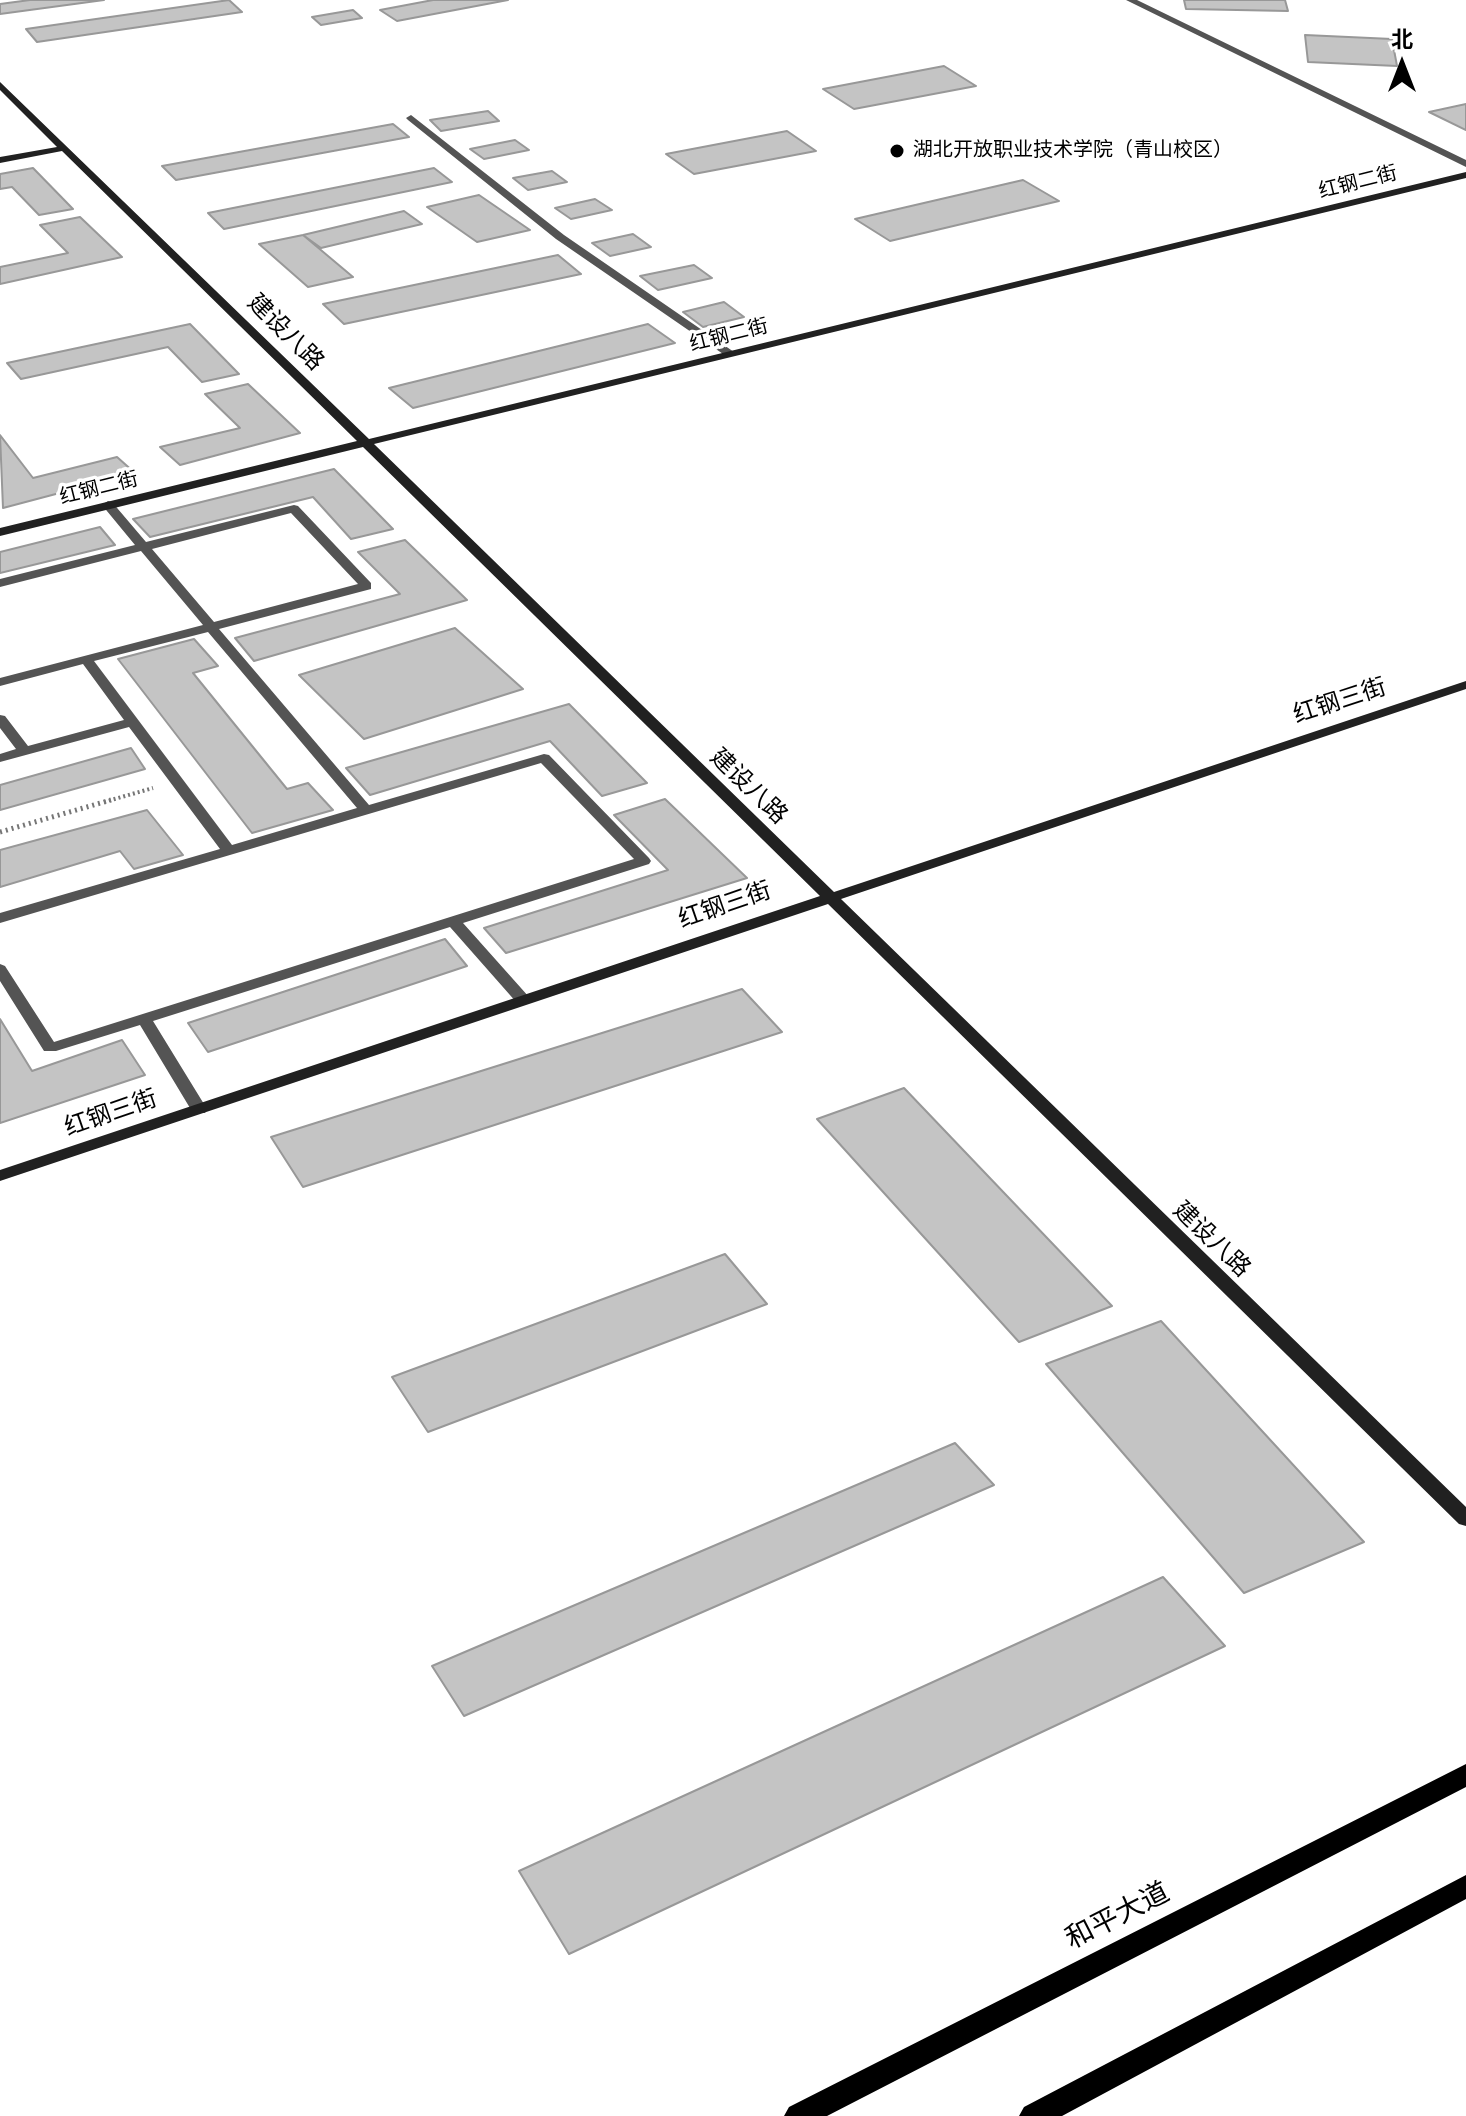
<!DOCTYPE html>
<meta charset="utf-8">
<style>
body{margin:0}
#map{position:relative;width:1466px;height:2116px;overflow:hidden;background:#fff;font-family:"DM Sans","Noto Sans SC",sans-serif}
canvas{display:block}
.north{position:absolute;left:1362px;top:24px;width:80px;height:80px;-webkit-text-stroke:6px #fff;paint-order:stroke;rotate:0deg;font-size:22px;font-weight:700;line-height:32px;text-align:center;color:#000}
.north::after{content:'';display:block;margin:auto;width:28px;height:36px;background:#000;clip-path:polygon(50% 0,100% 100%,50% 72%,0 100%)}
</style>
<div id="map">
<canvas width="1466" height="2116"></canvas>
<div class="north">北</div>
</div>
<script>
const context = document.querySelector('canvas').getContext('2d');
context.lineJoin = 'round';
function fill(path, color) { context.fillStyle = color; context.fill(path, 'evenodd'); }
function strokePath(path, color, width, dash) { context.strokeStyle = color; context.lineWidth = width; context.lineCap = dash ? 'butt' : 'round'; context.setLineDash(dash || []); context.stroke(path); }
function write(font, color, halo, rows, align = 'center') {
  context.font = font + ' "DM Sans","Noto Sans SC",sans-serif'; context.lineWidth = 7; context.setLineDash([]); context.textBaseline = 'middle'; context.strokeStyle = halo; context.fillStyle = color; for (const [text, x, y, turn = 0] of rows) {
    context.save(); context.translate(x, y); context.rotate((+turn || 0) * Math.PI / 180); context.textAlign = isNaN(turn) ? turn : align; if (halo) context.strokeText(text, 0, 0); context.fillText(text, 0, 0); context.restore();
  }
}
const building = new Path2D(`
 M30,0H104L0,14V4Z
 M229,0L242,12L37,42L26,29Z
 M433,0H508L397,21L380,10Z
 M1184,0H1285L1288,11L1186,9Z
 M353,10L362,18L321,25L312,17Z
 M1305,35L1392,39L1397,66L1308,62Z
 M944,66L976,86L854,109L823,89Z
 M1466,104V130L1429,112Z
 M488,111L499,121L441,131L430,120Z
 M393,124L409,137L176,180L162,166Z
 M787,131L816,151L694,174L666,154Z
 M515,140L529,150L484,159L470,149Z
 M33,168L73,209L39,215L12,187L0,189V174Z
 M434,168L452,182L224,229L208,213Z
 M552,171L567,182L528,190L513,178Z
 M1023,180L1059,201L890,241L855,219Z
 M479,195L530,230L477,242L427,207Z
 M595,199L612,210L571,219L555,208Z
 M404,211L422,224L321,248L303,235Z
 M80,217L122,257L0,284V267L68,253L40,225Z
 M633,234L651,247L610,256L592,243Z
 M303,235L353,277L308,287L259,244Z
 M558,255L581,274L344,324L323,304Z
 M694,265L712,278L658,290L640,276Z
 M724,302L744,317L703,327L683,312Z
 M190,324L239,374L202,382L168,347L21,379L7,363Z
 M648,324L675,343L413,408L389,388Z
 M248,384L300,433L180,465L160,447L240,428L205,394Z
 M0,435L33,478L117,457L135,473L3,508Z
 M334,469L393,529L351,539L313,497L150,537L133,519Z
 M100,527L115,545L0,573V552Z
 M405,540L467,600L254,661L235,638L400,594L358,552Z
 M455,628L523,689L364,739L299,675Z
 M194,639L218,666L193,673L287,789L308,783L333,810L252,833L118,659Z
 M569,704L647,783L602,796L550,741L370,795L346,768Z
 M131,748L145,769L0,810V785Z
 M665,799L747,878L506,953L484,928L668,870L614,815Z
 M147,810L183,855L134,869L120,851L0,887V850Z
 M445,939L467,966L208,1052L188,1023Z
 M742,989L782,1032L303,1187L271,1137Z
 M0,1019L32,1071L122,1040L145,1075L0,1123Z
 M904,1088L1112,1306L1019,1342L817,1119Z
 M725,1254L767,1304L428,1432L392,1377Z
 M1161,1321L1364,1542L1244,1593L1046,1364Z
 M955,1443L994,1485L464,1716L432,1666Z
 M1163,1577L1225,1646L569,1954L519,1871Z`);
const pathFar1 = new Path2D(`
 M104,802L153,788`);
const path = new Path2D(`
 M0,832L111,800`);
const lane = new Path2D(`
 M411,115L564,235L734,352V356H726L556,239L408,120L406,118Z`);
const street = new Path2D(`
 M1126,0H1137L1466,160V167Z
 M108,501L112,502L146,542L294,505L298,506L371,583V589L219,629L369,805L544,754L549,755L649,858L651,861L649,864L463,923L529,997L531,1000L529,1003H517L450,927L153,1021L207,1109L205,1113H193L140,1025L56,1051H44L0,981V964L5,966L54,1042L634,859L541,763L0,923V913L220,849L129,727L0,762V754L16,749L0,728V715L5,716L28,746L124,720L83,664L0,686V678L203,625L141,551L0,587V579L135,545L102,505ZM291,513L358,584L214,622L152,549ZM208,632L357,808L232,845L94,661Z`);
const secondary = new Path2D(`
 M0,82L369,439L1466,172V178L374,444L834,892L1466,681V689L841,899L1466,1507V1526L1459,1524L828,904L0,1181V1170L820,896L363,447L0,536V528L357,441L62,151L0,163V157L57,147L0,90Z`);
const primary = new Path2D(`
 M1466,1764V1787L827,2116H784L789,2107Z
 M1466,1875V1899L1062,2116H1019L1024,2107Z`);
const markers = [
 [897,151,8,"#000"]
];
const farPoinames = [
 ["湖北开放职业技术学院（青山校区）",913,151]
];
const farStreetnames = [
 ["红钢二街",1358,183,-14],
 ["红钢二街",729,336,-14],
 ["红钢二街",99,489,-14]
];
const streetNames = [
 ["建设八路",285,333,45],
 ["红钢三街",1340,702,-18],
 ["建设八路",748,787,44],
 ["红钢三街",725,906,-19],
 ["红钢三街",111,1114,-19],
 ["建设八路",1211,1240,44]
];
const nearStreetnames = [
 ["和平大道",1118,1917,-27]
];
fill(building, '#c4c4c4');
strokePath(building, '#989898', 2);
strokePath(pathFar1, '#767676', 4, [2, 3]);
strokePath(path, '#767676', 5, [2, 4]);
fill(lane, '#545454');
fill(street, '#545454');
fill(secondary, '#212121');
fill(primary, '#000');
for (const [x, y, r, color] of markers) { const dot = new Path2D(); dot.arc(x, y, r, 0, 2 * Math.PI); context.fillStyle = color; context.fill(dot); strokePath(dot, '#fff', 3); }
write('20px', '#000', '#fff', farPoinames, 'left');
write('20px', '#000', '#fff', farStreetnames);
write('24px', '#000', '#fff', streetNames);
write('28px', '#000', '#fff', nearStreetnames);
</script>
